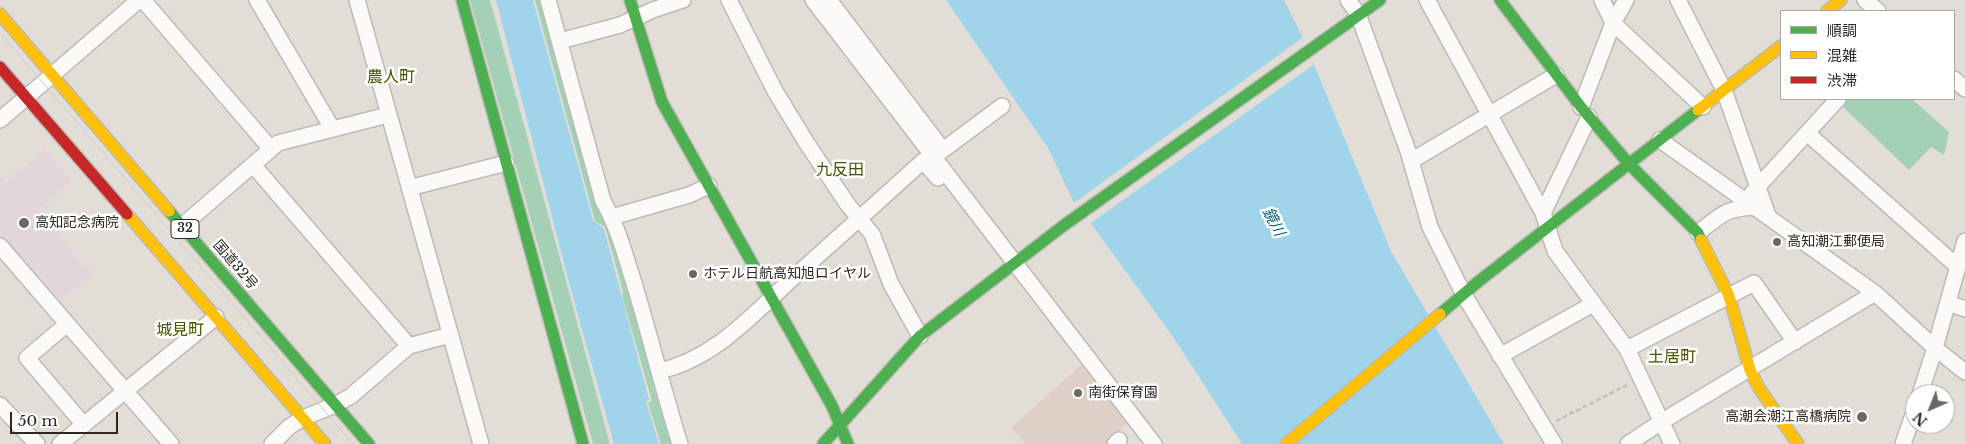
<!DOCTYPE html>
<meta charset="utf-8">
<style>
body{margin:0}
#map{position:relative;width:1965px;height:444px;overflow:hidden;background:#e2ded7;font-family:"Libre Baskerville","Noto Sans JP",serif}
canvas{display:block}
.legend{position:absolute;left:1780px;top:10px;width:175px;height:90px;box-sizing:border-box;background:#fff;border:1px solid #aaa9a7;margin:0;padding:6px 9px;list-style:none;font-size:15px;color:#2b2924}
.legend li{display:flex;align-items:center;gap:10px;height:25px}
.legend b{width:25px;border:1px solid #aaa9a7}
.north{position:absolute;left:1905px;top:384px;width:50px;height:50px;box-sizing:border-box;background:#fff;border:1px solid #aaa9a7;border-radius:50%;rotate:224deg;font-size:14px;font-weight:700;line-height:20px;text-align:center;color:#2b2924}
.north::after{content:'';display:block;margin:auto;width:18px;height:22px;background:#6b6863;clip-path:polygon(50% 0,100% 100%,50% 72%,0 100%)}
.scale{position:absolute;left:10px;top:412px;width:108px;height:22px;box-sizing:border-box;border:2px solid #2b2924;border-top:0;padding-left:6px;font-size:15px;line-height:18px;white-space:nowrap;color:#2b2924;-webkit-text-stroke:4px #fff;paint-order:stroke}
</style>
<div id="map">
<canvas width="1965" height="444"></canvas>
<ul class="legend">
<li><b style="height:6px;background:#4caf50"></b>順調</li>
<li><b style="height:6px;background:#ffc107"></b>混雑</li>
<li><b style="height:6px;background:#c62828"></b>渋滞</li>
</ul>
<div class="north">N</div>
<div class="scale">50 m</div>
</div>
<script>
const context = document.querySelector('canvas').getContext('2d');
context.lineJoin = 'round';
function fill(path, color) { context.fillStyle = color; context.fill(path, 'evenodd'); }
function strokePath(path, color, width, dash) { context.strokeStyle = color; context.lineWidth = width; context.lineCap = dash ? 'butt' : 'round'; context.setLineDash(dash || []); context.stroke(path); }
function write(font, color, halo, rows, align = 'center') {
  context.font = font + ' "Libre Baskerville","Noto Sans JP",serif'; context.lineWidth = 5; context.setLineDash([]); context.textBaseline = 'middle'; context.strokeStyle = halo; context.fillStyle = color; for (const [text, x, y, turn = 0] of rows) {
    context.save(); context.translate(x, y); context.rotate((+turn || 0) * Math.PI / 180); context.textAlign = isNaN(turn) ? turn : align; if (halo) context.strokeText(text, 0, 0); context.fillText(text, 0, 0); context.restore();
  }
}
const education = new Path2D(`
 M1083,363L1129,422L1105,444H1026L1011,428Z`);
const medical = new Path2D(`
 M45,149L72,181L38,210L93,275L59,304L0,236V176L6,183Z`);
const green = new Path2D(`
 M470,0H490L610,444H593Z
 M535,0H543L597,207L608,219L627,292L631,294L638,329L643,330L656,383L653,385L671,444H661L648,403L652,401L622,296L623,291L605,227L595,221Z
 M1847,99H1912L1949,132L1944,155L1931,147L1909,170L1841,105Z`);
const water = new Path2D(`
 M491,0H533L593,220L604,229L649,400L646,401L659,444H610Z
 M946,0H1284L1303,38L1391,251L1504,444H1242L1174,338L1093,226L1074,203L1048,148Z`);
const pier = new Path2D(`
 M491,0H496L571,290L614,444H610Z
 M1305,36L1316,63L1088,225L1071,205Z`);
const path = new Path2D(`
 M1556,421L1629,384`);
const street = new Path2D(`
 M143,0L271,149
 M257,0L332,128
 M357,0L481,444
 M548,0L603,201C618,227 625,255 634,283C650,336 663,390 680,444
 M729,0L775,91L806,142L848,205L872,234L891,284L920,336
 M813,0L1154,444
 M829,0L943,150
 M1348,0L1358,14L1408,151L1430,227L1464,295L1554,444
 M1427,0L1543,213L1555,251L1627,349L1672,444
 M1602,0L1613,23L1703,107
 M1678,0L1724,90L1768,216
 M1865,0L1878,11
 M560,41L620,25L653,10L683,0
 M1954,79L1965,89
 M1581,107L1613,23L1626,0
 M0,120L139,0
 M1807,133L1958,267
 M1660,140L1875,293L1935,348L1965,372
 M935,156L1002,106
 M1411,161L1556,75
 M253,165L409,346
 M409,188L506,163
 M1752,193L1838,99
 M1543,213L1589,117
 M612,217L689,195L709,186
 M182,226L278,143L388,115
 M1698,233C1721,215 1725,208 1756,207
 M0,246L171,444
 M1948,303L1965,309
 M67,324L27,358L84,425
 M1627,349L1754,283L1795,342
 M1500,356L1593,304
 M659,371C715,359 754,313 795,276C838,238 880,200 923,161L938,178
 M1920,394L1935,348L1965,241
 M0,405L37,444
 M60,444L216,317
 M272,444L289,427L303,418L335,405L351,396L409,346L450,335
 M1115,444L1119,440
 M1628,444L1661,422L1875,293
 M1903,444L1915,409`);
const fast = new Path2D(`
 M462,0L583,444
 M630,0L662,102L832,406L848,444
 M1500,0L1581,107L1629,164L1698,233L1701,240
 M169,211L369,444
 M1440,314L1479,281L1698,110
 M823,444L920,336L1063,226L1380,0`);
const slow = new Path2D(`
 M1827,11L1841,0
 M0,14L169,211
 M1698,110L1781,46
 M127,214L325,444
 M1701,240L1729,296L1750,370L1759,388L1798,444
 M1286,444L1440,314`);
const jam = new Path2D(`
 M0,67L127,214`);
const tram = new Path2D(`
 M0,33L353,444`);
const markers = [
 [24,223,6,"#6b6863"],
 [1777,242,5,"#6b6863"],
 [693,274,5,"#6b6863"],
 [1078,393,5,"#6b6863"],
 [1862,417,6,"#6b6863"]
];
const shields = [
 [185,229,28]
];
const shieldNames = [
 ["32",185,229]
];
const poiNames = [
 ["高知記念病院",35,223],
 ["高知潮江郵便局",1787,242],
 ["ホテル日航高知旭ロイヤル",703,274],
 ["南街保育園",1088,393],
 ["高潮会潮江高橋病院",1851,417,"right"]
];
const streetNames = [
 ["国道32号",235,265,49]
];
const waterNames = [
 ["鏡川",1273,222,62]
];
const quarterNames = [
 ["農人町",391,77],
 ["九反田",840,170],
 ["城見町",180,330],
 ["土居町",1672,357]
];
fill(education, '#dfd0c7');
fill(medical, '#e3d6db');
fill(green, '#a4d1b6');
fill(water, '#a0d4eb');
fill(pier, '#e2ded7');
strokePath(street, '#bdbab4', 18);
strokePath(fast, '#bdbab4', 14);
strokePath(slow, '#bdbab4', 14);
strokePath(jam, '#bdbab4', 14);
strokePath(path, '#c1bfbd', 2.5, [5, 2.5]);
strokePath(street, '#fbfaf9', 15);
strokePath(fast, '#4caf50', 11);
strokePath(slow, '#ffc107', 11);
strokePath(jam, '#c62828', 11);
strokePath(tram, '#cfcfcd', 1);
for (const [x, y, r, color] of markers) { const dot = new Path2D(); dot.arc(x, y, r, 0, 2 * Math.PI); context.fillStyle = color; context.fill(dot); strokePath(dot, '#fff', 2); }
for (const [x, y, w] of shields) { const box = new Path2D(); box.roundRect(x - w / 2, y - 9.5, w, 19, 4); context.fillStyle = '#fff'; context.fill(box); strokePath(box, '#2b2924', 1); }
write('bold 12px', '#2b2924', null, shieldNames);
write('14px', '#2b2924', '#fff', poiNames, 'left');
write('14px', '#2b2924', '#fff', streetNames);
write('italic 15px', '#055b79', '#fff', waterNames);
write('16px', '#455401', '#fff', quarterNames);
</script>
